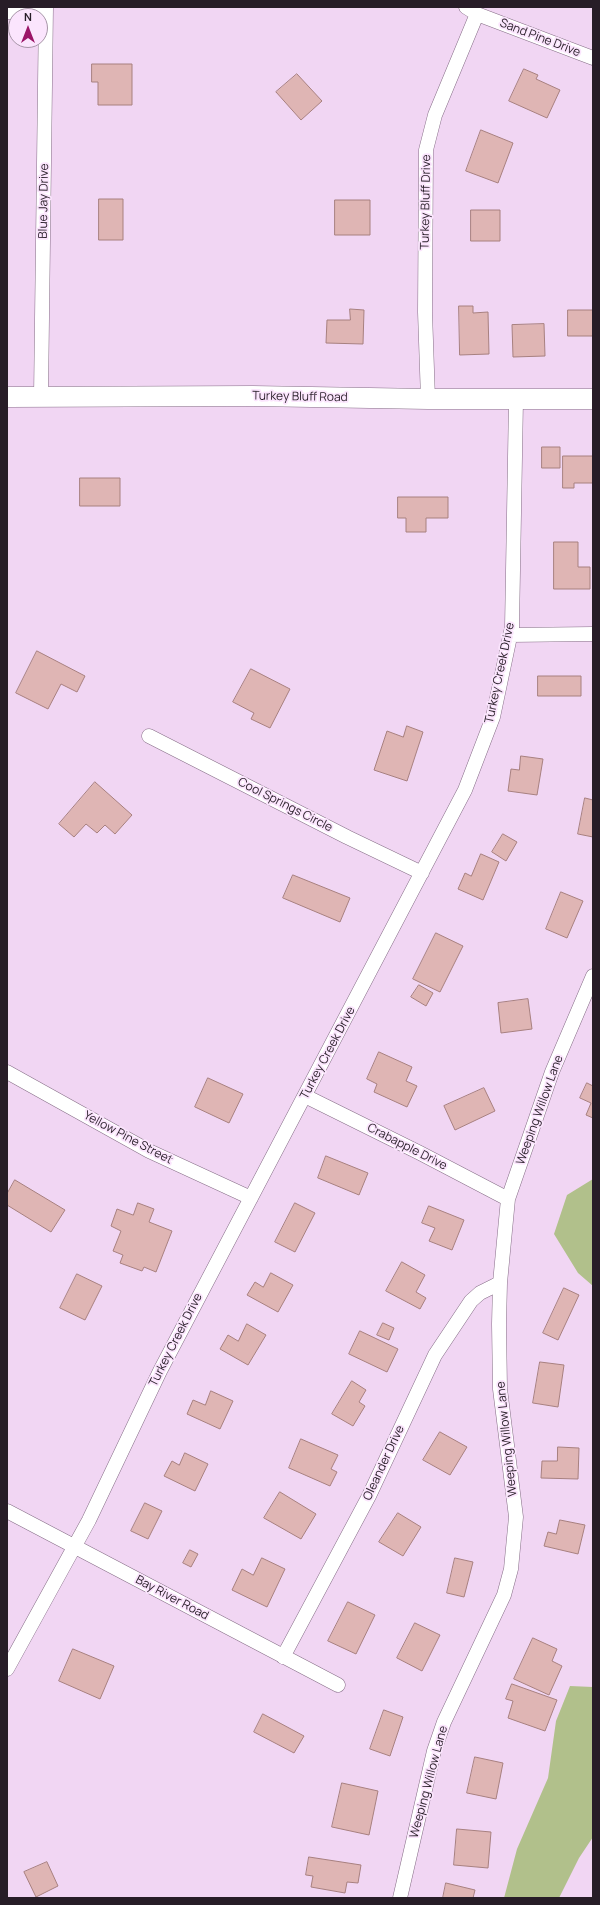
<!DOCTYPE html>
<style>
body{margin:0}
#map{position:relative;width:600px;height:1905px;overflow:hidden;background:#f1d6f3;font-family:Manrope,sans-serif}
canvas{display:block}
.frame{position:absolute;inset:0;border:8px solid #271d27;pointer-events:none}
.north{position:absolute;left:8px;top:8px;width:40px;height:40px;box-sizing:border-box;background:#fbe5fd;border:1px solid #a695a7;border-radius:50%;rotate:0deg;font-size:11px;font-weight:700;line-height:16px;text-align:center;color:#271d27}
.north::after{content:'';display:block;margin:auto;width:14px;height:18px;background:#9b1467;clip-path:polygon(50% 0,100% 100%,50% 72%,0 100%)}
</style>
<div id="map">
<canvas width="600" height="1905"></canvas>
<div class="frame"></div>
<div class="north">N</div>
</div>
<script>
const context = document.querySelector('canvas').getContext('2d');
context.lineJoin = 'round';
function fill(path, color) { context.fillStyle = color; context.fill(path, 'evenodd'); }
function strokePath(path, color, width, dash) { context.strokeStyle = color; context.lineWidth = width; context.lineCap = dash ? 'butt' : 'round'; context.setLineDash(dash || []); context.stroke(path); }
function write(font, color, halo, rows, align = 'center') {
  context.font = font + ' Manrope,sans-serif'; context.lineWidth = 3.5; context.setLineDash([]); context.textBaseline = 'middle'; context.strokeStyle = halo; context.fillStyle = color; for (const [text, x, y, turn = 0] of rows) {
    context.save(); context.translate(x, y); context.rotate((+turn || 0) * Math.PI / 180); context.textAlign = isNaN(turn) ? turn : align; if (halo) context.strokeText(text, 0, 0); context.fillText(text, 0, 0); context.restore();
  }
}
const green = new Path2D(`
 M593,1179V1286L578,1273L554,1234L567,1195Z
 M570,1686L593,1687V1837L579,1858L559,1898H504L517,1849L548,1778L556,1721Z`);
const building = new Path2D(`
 M92,64H132V105H98V82H92Z
 M524,69L538,75L536,79L560,90L547,118L509,101Z
 M297,74L322,101L301,120L276,92Z
 M481,130L513,143L498,183L466,171Z
 M99,199H123V240H99Z
 M335,200H370V235H335Z
 M471,210H500V241H471Z
 M459,306H473V313L488,312L489,354L460,355Z
 M350,309L364,310L363,344L326,343L327,320H350Z
 M568,310H593V336H568Z
 M544,324L545,356L513,357L512,325Z
 M542,447H560V468H542Z
 M563,456H593V483H574V488H563Z
 M80,478H120V506H80Z
 M398,497H448V518H426V532H406V518H398Z
 M554,542H578V567H590V589H554Z
 M37,651L85,676L77,692L61,684L48,709L16,693Z
 M251,669L290,689L270,728L251,719L254,713L233,702Z
 M538,676H581V696H538Z
 M407,726L423,732L407,781L374,770L387,731L403,737Z
 M521,756L543,759L537,795L508,791L511,769L519,770Z
 M95,782L132,815L115,834L105,825L97,833L86,824L74,837L59,824Z
 M585,798L593,800V837L578,834Z
 M503,834L517,842L506,861L492,852Z
 M481,854L499,862L483,900L458,889L465,873L471,876Z
 M293,875L350,898L340,922L283,898Z
 M561,892L583,901L567,938L546,929Z
 M436,933L463,946L440,992L413,979Z
 M419,985L433,993L426,1006L411,997Z
 M528,999L532,1029L501,1033L498,1003Z
 M379,1052L412,1067L406,1081L417,1086L407,1107L374,1092L377,1084L367,1079Z
 M208,1078L243,1094L229,1123L195,1107Z
 M587,1083L593,1086V1118L586,1115L591,1103L580,1098Z
 M484,1088L495,1111L455,1130L444,1106Z
 M326,1156L368,1173L359,1195L318,1178Z
 M15,1180L65,1210L51,1232L7,1205V1194Z
 M138,1203L154,1209L149,1222L172,1231L156,1272L144,1267L142,1271L120,1263L123,1255L113,1251L121,1231L111,1226L117,1209L133,1215Z
 M295,1203L315,1213L295,1252L275,1242Z
 M429,1206L464,1220L452,1250L429,1241L435,1228L422,1223Z
 M402,1262L425,1275L416,1292L426,1298L420,1309L386,1291Z
 M271,1273L293,1285L278,1312L247,1295L255,1282L263,1287Z
 M77,1274L102,1286L85,1320L60,1308Z
 M564,1288L579,1295L558,1340L543,1333Z
 M383,1323L394,1328L389,1340L377,1335Z
 M247,1324L266,1335L248,1365L220,1349L228,1335L238,1341Z
 M360,1331L398,1349L387,1372L349,1354Z
 M540,1362L564,1365L558,1407L533,1403Z
 M352,1381L366,1390L359,1402L365,1406L353,1426L332,1414Z
 M211,1391L233,1401L220,1429L187,1414L193,1400L205,1405Z
 M440,1432L467,1447L450,1475L423,1460Z
 M301,1439L338,1455L331,1469L337,1472L330,1486L289,1468Z
 M558,1447L579,1448L578,1479L541,1478L542,1461H557Z
 M185,1453L208,1464L195,1491L164,1476L172,1461L179,1465Z
 M280,1492L316,1514L301,1539L264,1518Z
 M145,1503L162,1511L148,1539L131,1531Z
 M398,1513L421,1527L403,1556L379,1542Z
 M560,1520L585,1525L578,1554L544,1546L548,1532L556,1534Z
 M190,1550L198,1554L191,1567L183,1563Z
 M262,1558L285,1569L267,1607L232,1590L242,1569L253,1575Z
 M455,1558L473,1562L464,1597L447,1593Z
 M348,1602L375,1615L356,1654L328,1641Z
 M415,1623L440,1635L422,1671L397,1658Z
 M533,1638L557,1649L552,1661L562,1666L549,1695L514,1679Z
 M73,1649L114,1666L100,1699L59,1681Z
 M512,1684L557,1700L545,1731L508,1718L513,1701L506,1699Z
 M384,1710L403,1717L390,1756L370,1749Z
 M263,1714L304,1736L294,1753L254,1732Z
 M475,1757L503,1763L496,1799L467,1793Z
 M342,1783L378,1791L369,1835L332,1827Z
 M457,1829L491,1832L488,1868L454,1865Z
 M309,1857L361,1865L358,1883L347,1882L345,1893L311,1887L313,1876L306,1875Z
 M47,1862L58,1886L36,1897L24,1872Z
 M446,1883L475,1890L473,1898H443Z`);
const street = new Path2D(`
 M466,7L477,14L593,58
 M7,12H46
 M41,396L46,7
 M428,399L425,312L426,150L435,115L477,14
 M510,635L593,634
 M149,736L347,837L422,873
 M7,1072L149,1151L251,1198
 M305,1096L420,1153L508,1199
 M7,1511L338,1685
 M283,1657L369,1496L435,1355L471,1301L480,1293L500,1283
 M7,1669L89,1520L160,1371L465,790L493,717L512,627L516,400
 M400,1898L434,1751L444,1722L504,1595L511,1569L516,1517L500,1389L499,1324L500,1283L508,1199L552,1072L593,976`);
const secondary = new Path2D(`
 M7,397L253,396L428,399H593`);
const streetNames = [
 ["Sand Pine Drive",540,38,21],
 ["Blue Jay Drive",44,201,-89],
 ["Turkey Bluff Drive",426,202,-89],
 ["Turkey Bluff Road",300,397,1],
 ["Turkey Creek Drive",500,673,-78],
 ["Cool Springs Circle",285,805,27],
 ["Turkey Creek Drive",328,1053,-62],
 ["Weeping Willow Lane",540,1110,-70],
 ["Yellow Pine Street",128,1138,28],
 ["Crabapple Drive",407,1147,27],
 ["Turkey Creek Drive",176,1340,-63],
 ["Weeping Willow Lane",507,1439,-96],
 ["Oleander Drive",384,1463,-65],
 ["Bay River Road",172,1598,28],
 ["Weeping Willow Lane",429,1782,-75]
];
fill(green, '#b1c08b');
fill(building, '#dfb5b4');
strokePath(building, '#a7807f', 1);
strokePath(street, '#866e87', 15);
strokePath(secondary, '#866e87', 21);
strokePath(street, '#fff', 14);
strokePath(secondary, '#fff', 20);
write('12px', '#271d27', '#fbe5fd', streetNames);
</script>
